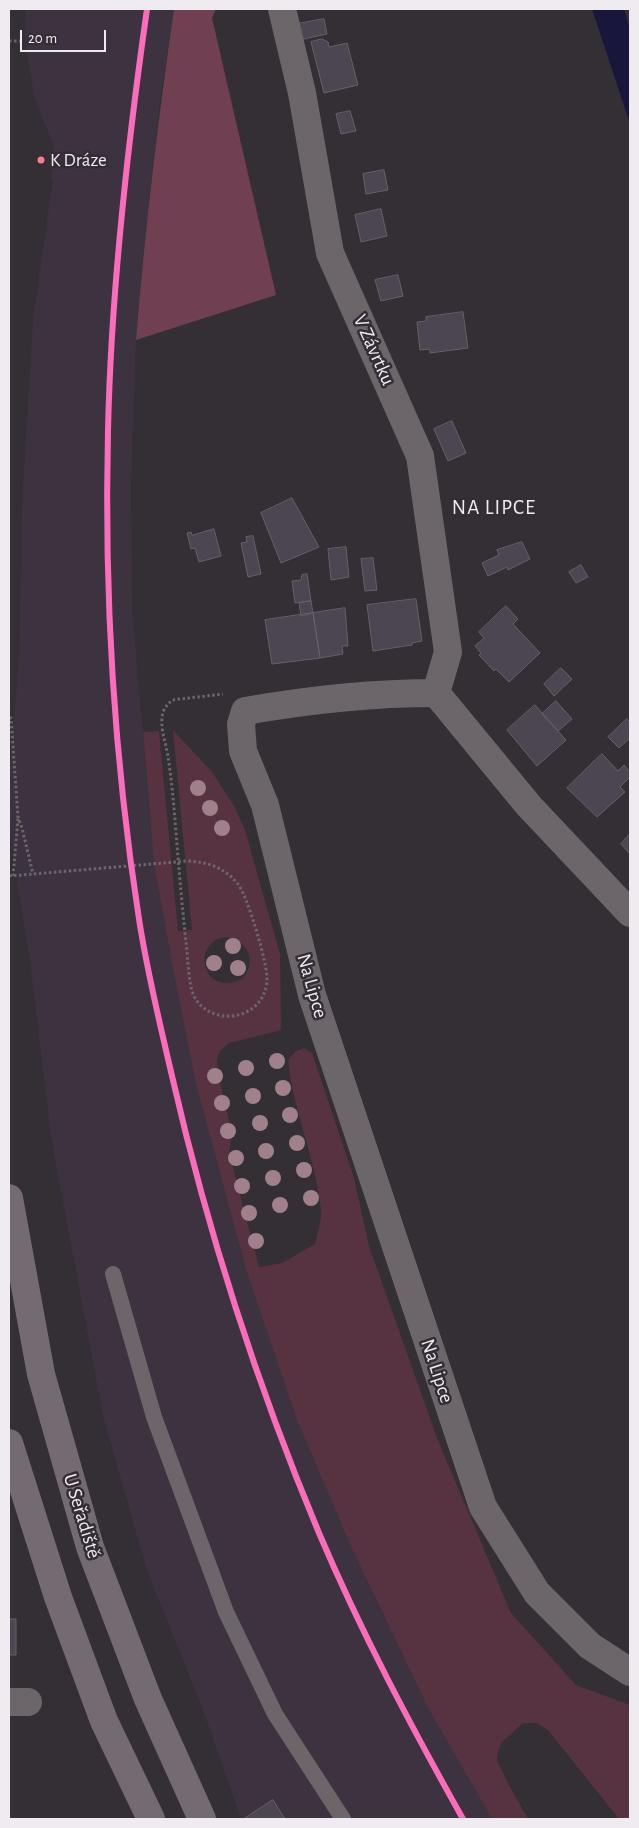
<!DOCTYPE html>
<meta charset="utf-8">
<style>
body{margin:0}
#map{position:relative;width:639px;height:1828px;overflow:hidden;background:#332f34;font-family:"Alegreya Sans",sans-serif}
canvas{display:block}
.frame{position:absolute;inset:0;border:10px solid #efebf1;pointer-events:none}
.scale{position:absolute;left:20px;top:30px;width:86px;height:22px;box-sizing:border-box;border:2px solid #efebf1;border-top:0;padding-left:6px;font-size:15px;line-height:18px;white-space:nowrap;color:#efebf1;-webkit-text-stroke:4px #342d36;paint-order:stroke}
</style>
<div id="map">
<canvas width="639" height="1828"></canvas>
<div class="frame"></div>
<div class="scale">20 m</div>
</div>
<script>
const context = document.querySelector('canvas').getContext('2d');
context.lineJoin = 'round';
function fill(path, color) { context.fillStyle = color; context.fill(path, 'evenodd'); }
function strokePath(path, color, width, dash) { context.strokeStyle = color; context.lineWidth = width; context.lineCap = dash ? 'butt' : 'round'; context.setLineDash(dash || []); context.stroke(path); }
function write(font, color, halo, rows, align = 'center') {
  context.font = font + ' "Alegreya Sans",sans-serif'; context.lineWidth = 5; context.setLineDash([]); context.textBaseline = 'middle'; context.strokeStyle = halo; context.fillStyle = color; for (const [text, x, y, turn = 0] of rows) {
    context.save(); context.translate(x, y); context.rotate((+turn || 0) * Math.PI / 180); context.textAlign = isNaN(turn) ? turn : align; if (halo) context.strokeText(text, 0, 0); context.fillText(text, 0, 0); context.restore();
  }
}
const built = new Path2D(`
 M26,9H174L160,102L142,267L136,341L131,484L132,607L154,864L173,969L195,1080L246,1270L297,1420L352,1549L428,1708L492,1819H241L203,1710L147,1571L103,1416L51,1137L31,969L9,828V776L19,660L22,503L33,320L53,179H51L53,144L35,100L25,41Z`);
const green = new Path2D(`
 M173,730L212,772L234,806L245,830L280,954L281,1030L229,1043L220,1051L217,1060L218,1073L232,1134L229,1152L259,1267L282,1263L315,1244C317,1234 322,1221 321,1210C316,1159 293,1111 288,1060L296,1051L304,1048L312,1053L354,1178L369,1246L437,1438L511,1613L576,1685L630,1705V1819H619L548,1730L536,1723H523L502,1742L498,1751L497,1760L508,1783L528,1819H492L428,1708L352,1549L297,1420L246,1270L195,1080L173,969L154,864L143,732L159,731L178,931L192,930ZM226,937C257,941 257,980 230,983C200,986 194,941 226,937Z`);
const forest = new Path2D(`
 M174,9H216L212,18L276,295L136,340C145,229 158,119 174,9Z`);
const water = new Path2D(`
 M592,9H624L630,29V124Z`);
const building = new Path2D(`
 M324,19L327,34L304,39L302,43L292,25Z
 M322,39L328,42L329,47L347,43L358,85L324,93L311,42Z
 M350,111L356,131L341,134L336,114Z
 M384,170L388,190L366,194L363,174Z
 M381,209L387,236L361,242L355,215Z
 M398,275L403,296L381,301L375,280Z
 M463,312L468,348L430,353V349L420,350L417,322L426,321V317Z
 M452,421L466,453L448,461L434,429Z
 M292,498L319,547L281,563L261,513Z
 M214,529L221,556L199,562L195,548L191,549L187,533L191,532L192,535Z
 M253,536L261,574L248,577L241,543L247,542L246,537Z
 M522,542L530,559L508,570L507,567L488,576L482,563L499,555L497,550Z
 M346,547L349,577L331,580L328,549Z
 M373,558L377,590L365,591L361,559Z
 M581,565L588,577L576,583L569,572Z
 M307,574L311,601L295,603L292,581L301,580L302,575Z
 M416,599L422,641L412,643V645L373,651L367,605Z
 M311,601L313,613L301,616L299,603Z
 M506,606L518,619L513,624L540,653L509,682L496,669L494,671L479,655L481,653L475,646L484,638L479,632Z
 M345,608L348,646H342L343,654L320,658L313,613Z
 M313,613L320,658L272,664L265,620Z
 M561,668L572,679L554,696L544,684Z
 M556,701L572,719L558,731L542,714Z
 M535,705L566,740L537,766L507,730Z
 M627,719L630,722V738L619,748L608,737Z
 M602,754L618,771L624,765L630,772V777L620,787L625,792L597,817L567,788Z
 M630,834V854L621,844Z
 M9,1619H16V1655H9Z
 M273,1800L285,1819H244Z`);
const path = new Path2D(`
 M9,41H21
 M9,718H11L18,817L22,828L33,874
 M9,876L33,874L187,861C207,862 224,867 237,883C247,893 268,965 267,980C267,983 266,988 265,991C254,1024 203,1025 192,991C188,976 188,958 186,942C182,906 179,869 176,833C174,807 172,782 168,757C166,742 159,727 163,712C165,707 168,704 172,700L223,694
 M13,876L18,819`);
const lane = new Path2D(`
 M113,1274L154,1417L226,1612L275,1714L343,1819`);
const street = new Path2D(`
 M282,9L302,93L330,253L420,456L448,652L436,693
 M630,913L529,806L436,693C372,693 308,700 245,711L241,724L243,751L265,805L312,995L483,1507L537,1593L590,1646L630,1672
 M9,1702H28`);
const highway = new Path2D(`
 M9,1198L41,1374L90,1547L148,1699L202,1819
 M9,1443L58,1597L104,1721L151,1819`);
const rail1 = new Path2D(`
 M147,9C127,149 111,290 108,431C104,594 114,758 139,919C147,972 160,1024 172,1076C208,1233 257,1385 319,1533C361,1632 411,1726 463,1819`);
const trees = [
 [198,788],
 [210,808],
 [222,828],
 [233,946],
 [214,963],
 [238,968],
 [277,1061],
 [246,1068],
 [215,1076],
 [283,1088],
 [253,1096],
 [222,1103],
 [290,1115],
 [260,1123],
 [228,1131],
 [297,1143],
 [266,1151],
 [236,1158],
 [304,1170],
 [273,1178],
 [242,1186],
 [311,1198],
 [280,1205],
 [249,1213],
 [256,1241]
];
const markers = [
 [41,160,4.5,"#fe7a93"]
];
const busNames = [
 ["K Dráze",50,160]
];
const streetNames = [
 ["V Závrtku",374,350,66],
 ["Na Lipce",312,986,74],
 ["Na Lipce",437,1371,72],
 ["U Seřadiště",82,1516,73]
];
const neighbourhoodNames = [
 ["NA LIPCE",494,508]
];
fill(built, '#3d323f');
fill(green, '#573240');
fill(forest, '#704052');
fill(water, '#19163d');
fill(building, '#4b4652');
strokePath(building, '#646266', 1);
strokePath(path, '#6c666a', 3, [2.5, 2.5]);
strokePath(lane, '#6c656a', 16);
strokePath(street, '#6c656a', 28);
strokePath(highway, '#746a71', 28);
strokePath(rail1, '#fb6dba', 6);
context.fillStyle = '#9f808b';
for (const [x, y] of trees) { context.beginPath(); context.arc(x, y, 8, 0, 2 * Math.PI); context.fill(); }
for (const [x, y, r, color] of markers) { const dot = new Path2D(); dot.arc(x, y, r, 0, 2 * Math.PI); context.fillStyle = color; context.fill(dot); strokePath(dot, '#342d36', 2); }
write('19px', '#efebf1', '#342d36', busNames, 'left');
write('20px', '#efebf1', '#342d36', streetNames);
context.letterSpacing = '1px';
write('21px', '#efebf1', '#342d36', neighbourhoodNames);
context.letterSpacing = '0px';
</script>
